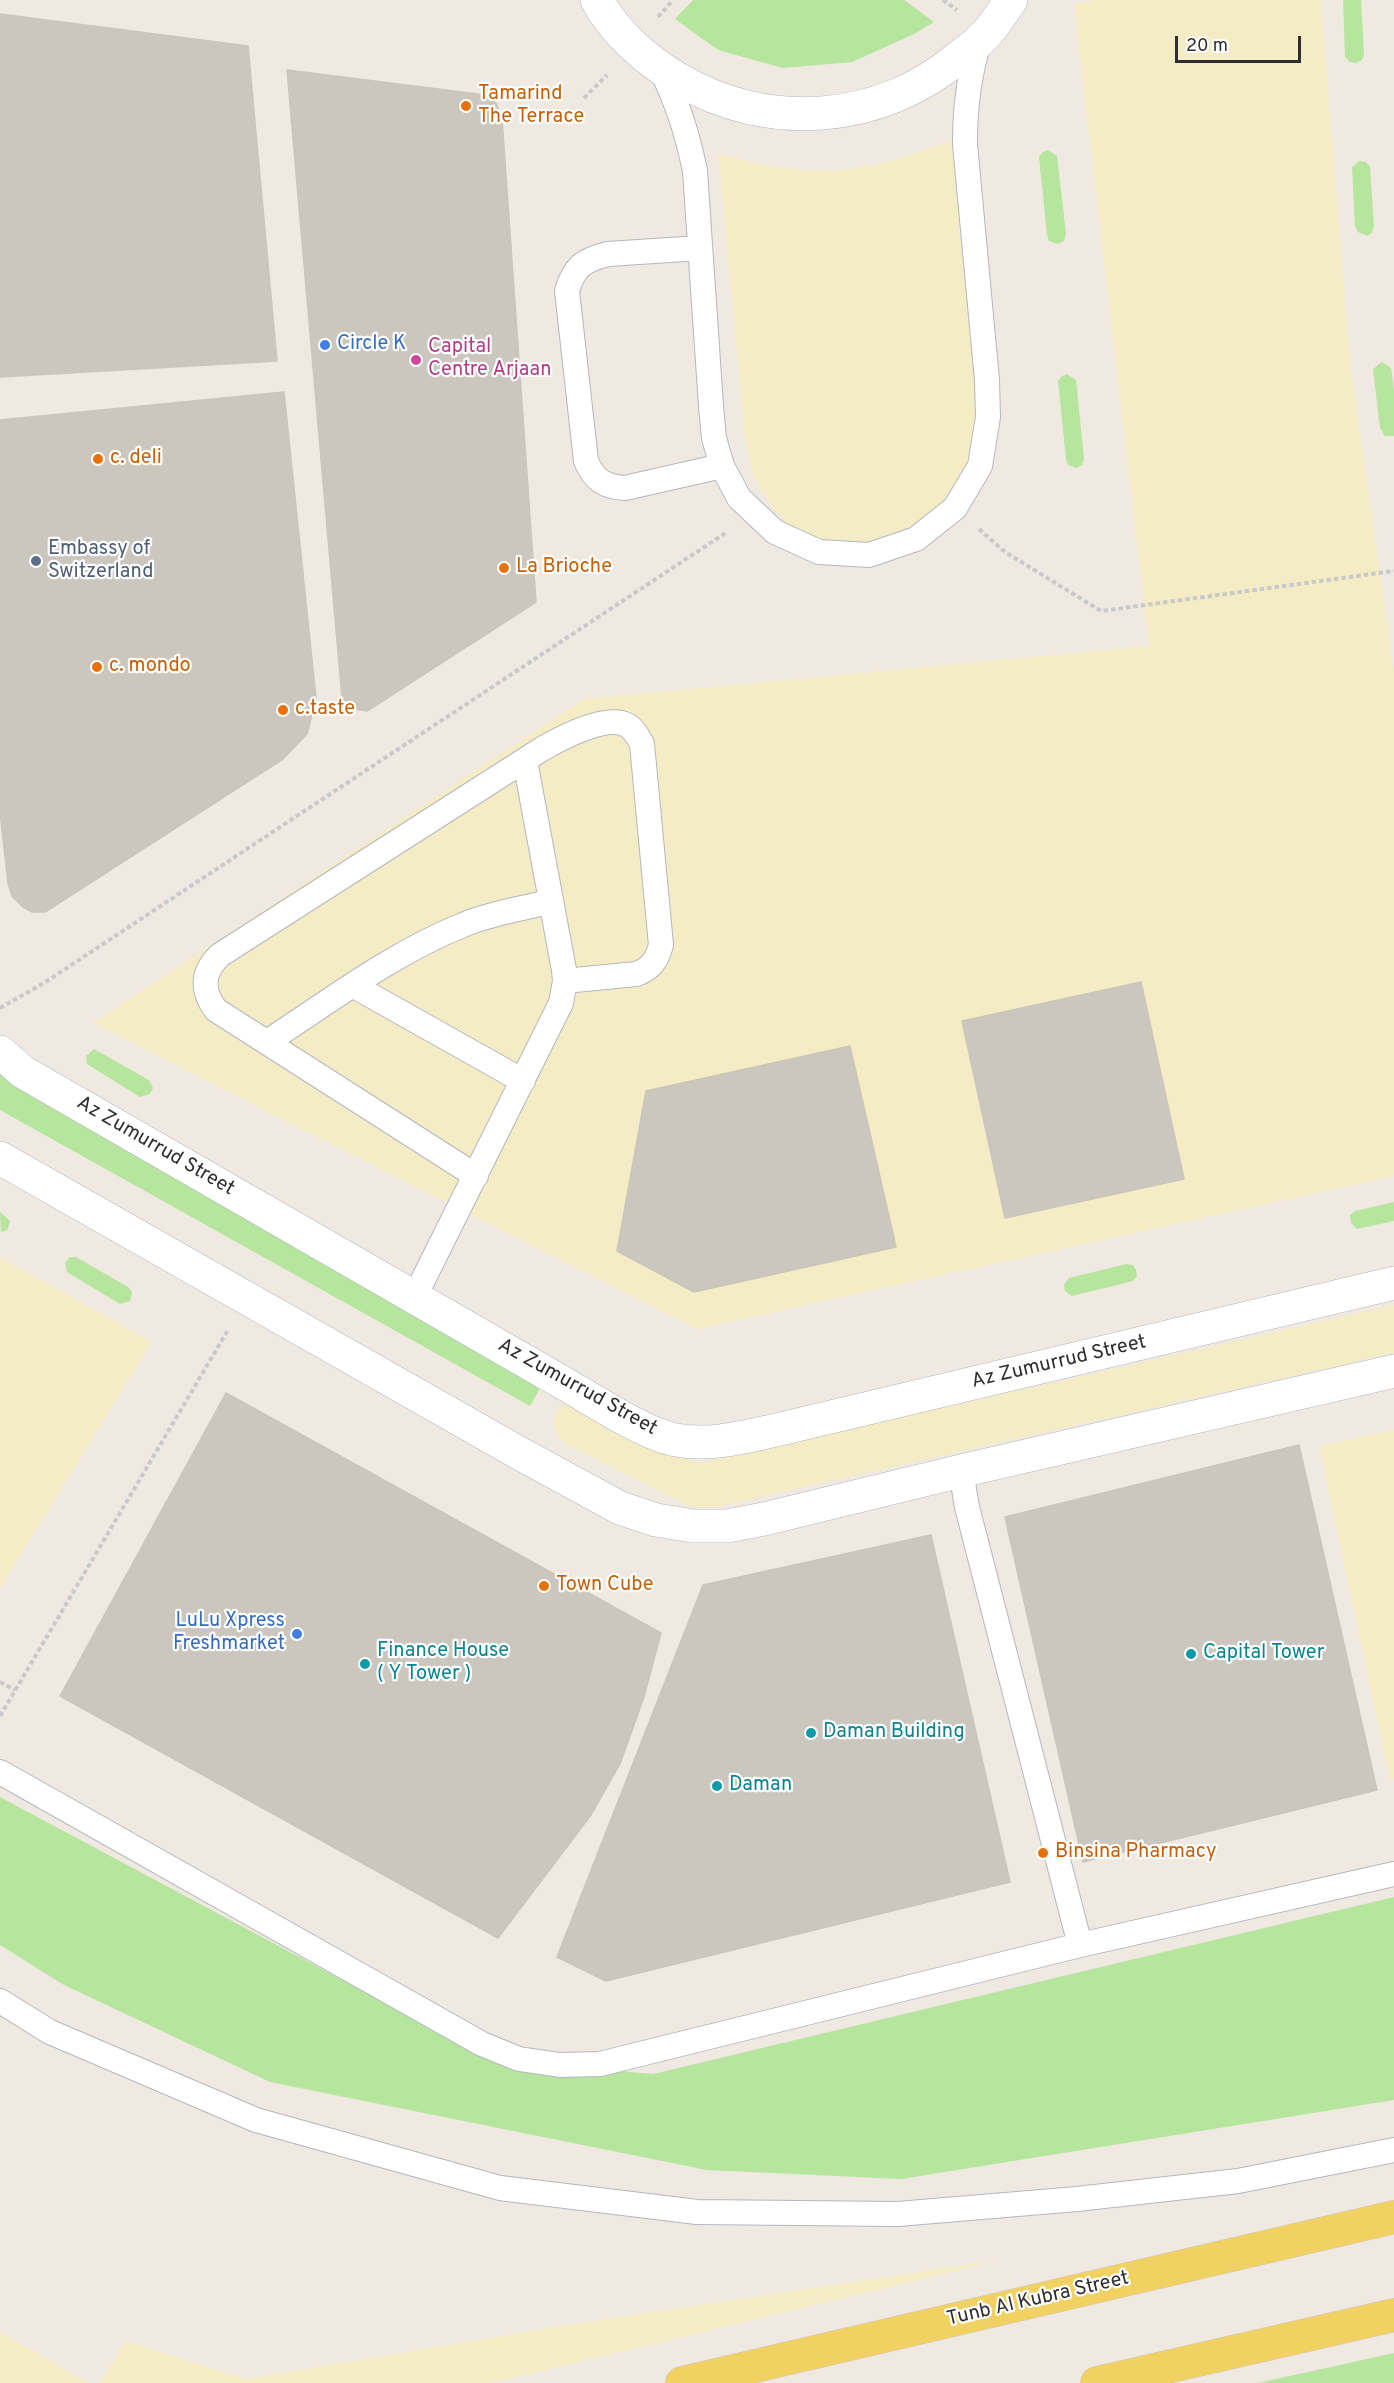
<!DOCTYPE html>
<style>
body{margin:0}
#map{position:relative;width:1394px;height:2383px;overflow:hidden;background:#efe9e1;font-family:Overpass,sans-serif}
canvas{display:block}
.scale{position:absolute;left:1175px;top:36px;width:126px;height:27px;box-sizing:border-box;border:3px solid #2e2e2e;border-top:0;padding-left:8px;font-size:18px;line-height:21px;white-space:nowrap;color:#2e2e2e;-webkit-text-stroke:4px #fff;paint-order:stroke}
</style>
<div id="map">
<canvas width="1394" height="2383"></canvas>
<div class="scale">20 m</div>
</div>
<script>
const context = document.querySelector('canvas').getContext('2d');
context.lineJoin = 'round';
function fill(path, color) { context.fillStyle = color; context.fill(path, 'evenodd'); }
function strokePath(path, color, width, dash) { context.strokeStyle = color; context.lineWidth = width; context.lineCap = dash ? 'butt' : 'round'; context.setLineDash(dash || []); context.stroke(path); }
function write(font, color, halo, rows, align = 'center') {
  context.font = font + ' Overpass,sans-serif'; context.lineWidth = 4.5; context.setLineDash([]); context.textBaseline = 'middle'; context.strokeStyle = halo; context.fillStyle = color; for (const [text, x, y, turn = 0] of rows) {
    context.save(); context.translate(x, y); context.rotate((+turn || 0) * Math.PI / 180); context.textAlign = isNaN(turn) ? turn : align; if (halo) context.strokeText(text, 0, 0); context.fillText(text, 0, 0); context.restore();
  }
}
const green = new Path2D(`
 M693,0H904L934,22L914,34L852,62L783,68L718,50L675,19Z
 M1343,0H1361L1364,55L1362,60L1356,63L1350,62L1345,57Z
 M1048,150L1057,156L1066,234L1064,241L1058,244L1049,241L1047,235L1039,157L1043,152Z
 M1359,161L1366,162L1370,167L1374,226L1372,233L1367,236L1358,232L1355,226L1352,167Z
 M1382,362L1391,368L1394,391V436H1385L1380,428L1373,369Z
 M1067,374L1076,380L1084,459L1082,465L1077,468L1068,465L1066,459L1058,381L1062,376Z
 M94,1049L149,1080L153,1088L150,1094L140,1097L87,1064L86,1056Z
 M0,1068L543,1383L530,1406L0,1110Z
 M1394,1202V1221L1357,1229L1351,1223L1350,1215L1355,1211Z
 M0,1212L10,1221L7,1230L1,1232Z
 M70,1257H76L128,1287L132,1292L130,1301L120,1304L67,1272L65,1263Z
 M1126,1264L1133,1265L1136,1270L1137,1276L1133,1281L1072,1296L1065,1291L1064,1285L1069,1278Z
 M0,1797L490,2059L653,2074L1394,1897V2100L901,2179L707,2170L270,2082L64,1985L0,1945Z
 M1394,2353V2383H1258Z`);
const sand = new Path2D(`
 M1095,0H1321L1350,362L1394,672V1176L697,1329L93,1023L584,699L1149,646L1074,5Z
 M954,139L978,421L976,470L958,506L865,555L796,535L773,508L753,475L745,439L718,153C768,169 822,177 874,165C901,159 927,149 954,139Z
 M0,1257L152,1342L0,1588Z
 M1394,1305V1353L711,1508L691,1507L566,1444C543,1425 555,1398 585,1401C595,1402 606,1412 614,1416C642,1432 669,1447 696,1462H704Z
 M1394,1430V1779L1390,1780L1319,1446Z
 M1005,2259L492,2383H100L126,2341L246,2379L561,2326Z
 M0,2332L89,2383H0Z`);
const building = new Path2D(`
 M0,14L248,46L277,361L0,377Z
 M287,70L478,94L496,103L502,119L536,602L367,711L354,709L342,698Z
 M284,392L316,698L307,734L283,759L45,912H32L23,907L12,896L8,883L0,812V420Z
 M1141,982L1184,1179L1005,1218L962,1021Z
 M850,1046L896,1247L694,1292L617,1251L646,1091Z
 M226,1393L661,1633L644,1697L620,1764L591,1815L498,1938L60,1696Z
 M1299,1445L1377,1790L1083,1862L1005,1517Z
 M931,1535L1010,1882L606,1981L557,1957L703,1585Z`);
const path = new Path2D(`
 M943,0L957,10
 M658,17L673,0
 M584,98L607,75
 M979,529L1005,552L1101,611L1394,571
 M0,1008L44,983L727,532
 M0,1682L15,1690
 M0,1716L228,1330`);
const lane = new Path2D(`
 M661,69C678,105 687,132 695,171L711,406L714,438L722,466L739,498L775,532L819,552L869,555L916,539L955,508L980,466L988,417L987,380L965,144C965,106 969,77 979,41
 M700,248L608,254C583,260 574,267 567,291L586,461C594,480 605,487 625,488L722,466
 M354,986L523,1081
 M267,1042C330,1001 393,953 463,925C490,913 523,909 551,901
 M476,1176L216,1010C201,990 202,972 220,955L542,749C561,738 606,714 627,725C634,729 638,737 642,744L661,945C657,960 651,969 636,974L565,981
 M415,1296L561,1003L565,981L564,970L525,761
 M961,1471L967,1507L1080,1945
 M0,1772L482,2044L519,2059L560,2065L600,2064L1080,1945L1394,1874
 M0,2001L50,2032L256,2120L500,2188L697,2212L898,2214L1077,2199L1238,2181L1394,2150`);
const street = new Path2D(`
 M597,0C615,33 647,61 678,79C767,132 880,124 959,57C969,50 979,42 987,33C996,23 1003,11 1011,0
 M0,1052L23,1072L565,1384C593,1400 646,1435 676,1440C708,1446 740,1438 772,1431L1394,1283
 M0,1158L519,1453L620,1508L656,1520L693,1526H727L764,1519L961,1471L1394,1371`);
const primary = new Path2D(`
 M682,2383L1394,2217
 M1097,2383L1394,2315`);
const markers = [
 [466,106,6,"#e8710a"],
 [325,345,6,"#3f7fe0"],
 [416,360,6,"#d1479c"],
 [98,459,6,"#e8710a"],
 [36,561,6,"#5c6f8a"],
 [504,568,6,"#e8710a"],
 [97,667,6,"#e8710a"],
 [283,710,6,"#e8710a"],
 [544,1586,6,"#e8710a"],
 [297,1634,6,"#3f7fe0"],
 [1191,1654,6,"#0f9aa8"],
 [365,1664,6,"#0f9aa8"],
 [811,1733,6,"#0f9aa8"],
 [717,1786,6,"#0f9aa8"],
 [1043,1853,6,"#e8710a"]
];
const foodNames = [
 ["Tamarind",478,95],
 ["The Terrace",478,118],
 ["c. deli",110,459],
 ["La Brioche",516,568],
 ["c. mondo",109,667],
 ["c.taste",295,710],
 ["Town Cube",556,1586],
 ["Binsina Pharmacy",1055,1853]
];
const shopNames = [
 ["Circle K",337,345],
 ["LuLu Xpress",285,1622,"right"],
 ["Freshmarket",285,1645,"right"]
];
const hotelNames = [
 ["Capital",428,348],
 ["Centre Arjaan",428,371]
];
const serviceNames = [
 ["Embassy of",48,550],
 ["Switzerland",48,573]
];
const streetNames = [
 ["Az Zumurrud Street",155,1147,30],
 ["Az Zumurrud Street",1059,1363,-13],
 ["Az Zumurrud Street",577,1388,29],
 ["Tunb Al Kubra Street",1038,2300,-13]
];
const cultureNames = [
 ["Finance House",377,1652],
 ["( Y Tower )",377,1675],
 ["Capital Tower",1203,1654],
 ["Daman Building",823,1733],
 ["Daman",729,1786]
];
fill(green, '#b6e59e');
fill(sand, '#f3ecc5');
fill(building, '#cbc7bf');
strokePath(building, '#cbc5ba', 1.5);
strokePath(lane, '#b4b7c1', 26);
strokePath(street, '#b4b7c1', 34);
strokePath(primary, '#c9c9c9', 34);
strokePath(path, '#c9c9c9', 4, [4.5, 3]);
strokePath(lane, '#fff', 24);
strokePath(street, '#fff', 33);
strokePath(primary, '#f2d163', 33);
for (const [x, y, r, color] of markers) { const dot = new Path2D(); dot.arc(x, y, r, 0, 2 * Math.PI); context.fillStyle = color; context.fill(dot); strokePath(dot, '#fff', 2); }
write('20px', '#c56008', '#fff', foodNames, 'left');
write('20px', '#366cbe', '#fff', shopNames, 'left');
write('20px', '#b23c85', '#fff', hotelNames, 'left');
write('20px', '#4e5e75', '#fff', serviceNames, 'left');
write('20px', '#2e2e2e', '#fff', streetNames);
write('20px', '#0d838f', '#fff', cultureNames, 'left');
</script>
